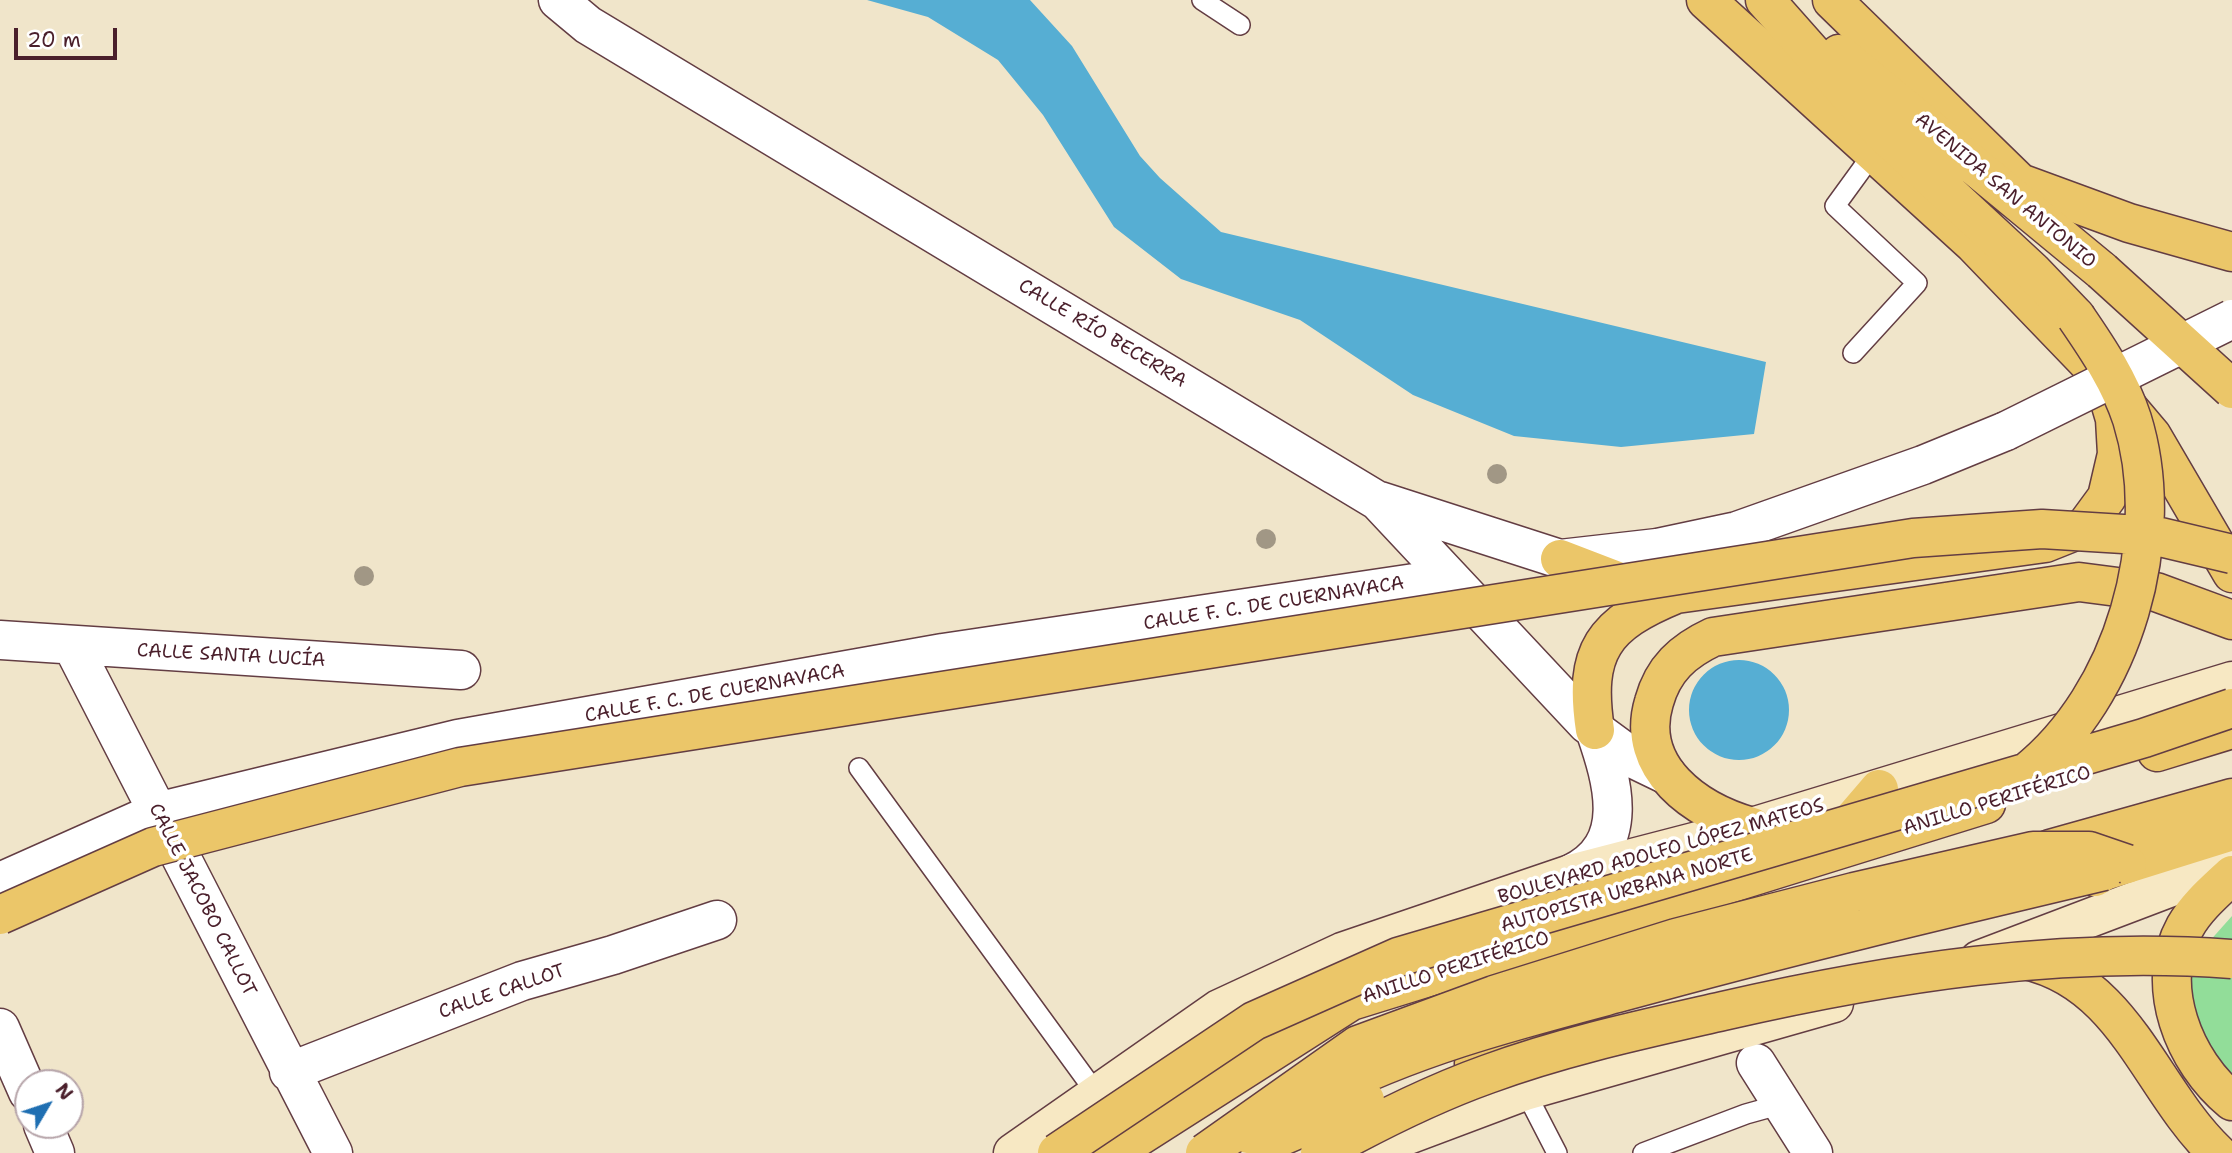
<!DOCTYPE html>
<meta charset="utf-8">
<style>
body{margin:0}
#map{position:relative;width:2232px;height:1153px;overflow:hidden;background:#f0e5ca;font-family:"Shantell Sans",sans-serif}
canvas{display:block}
.north{position:absolute;left:14px;top:1069px;width:70px;height:70px;box-sizing:border-box;background:#fff;border:2px solid #b7a5aa;border-radius:50%;rotate:51deg;font-size:19px;font-weight:700;line-height:28px;text-align:center;color:#4a1f2b}
.north::after{content:'';display:block;margin:auto;width:24px;height:32px;background:#1f6fb2;clip-path:polygon(50% 0,100% 100%,50% 72%,0 100%)}
.scale{position:absolute;left:14px;top:28px;width:103px;height:32px;box-sizing:border-box;border:4px solid #4a1f2b;border-top:0;padding-left:9px;font-size:21px;line-height:24px;white-space:nowrap;color:#4a1f2b;-webkit-text-stroke:5px #fff;paint-order:stroke}
</style>
<div id="map">
<canvas width="2232" height="1153"></canvas>
<div class="north">N</div>
<div class="scale">20 m</div>
</div>
<script>
const context = document.querySelector('canvas').getContext('2d');
context.lineJoin = 'round';
function fill(path, color) { context.fillStyle = color; context.fill(path, 'evenodd'); }
function strokePath(path, color, width, dash) { context.strokeStyle = color; context.lineWidth = width; context.lineCap = dash ? 'butt' : 'round'; context.setLineDash(dash || []); context.stroke(path); }
function write(font, color, halo, rows, align = 'center') {
  context.font = font + ' "Shantell Sans",sans-serif'; context.lineWidth = 7; context.setLineDash([]); context.textBaseline = 'middle'; context.strokeStyle = halo; context.fillStyle = color; for (const [text, x, y, turn = 0] of rows) {
    context.save(); context.translate(x, y); context.rotate((+turn || 0) * Math.PI / 180); context.textAlign = isNaN(turn) ? turn : align; if (halo) context.strokeText(text, 0, 0); context.fillText(text, 0, 0); context.restore();
  }
}
const green = new Path2D(`
 M2232,916V1084L2196,1034L2189,986L2191,962Z`);
const water = new Path2D(`
 M867,0H1030L1072,46L1140,156L1160,178L1221,232L1766,362L1754,434L1621,447L1514,436L1413,395L1300,320L1181,279L1114,227L1043,115L998,60L928,17Z
 M1689 710a50 50 0 1 1 100 0a50 50 0 1 1-100 0Z`);
const service = new Path2D(`
 M1202,0L1240,25
 M1853,353L1917,283L1835,206L1875,151
 M859,768L1096,1093
 M1525,1091L1557,1153
 M1643,1153L1746,1114L1782,1104`);
const minor = new Path2D(`
 M558,0L588,25L1378,501L1587,724L1636,760L1667,775
 M1380,501L1560,559L1657,548L1737,531L1923,465L2006,431
 M0,640L461,670
 M73,647L333,1153
 M1571,874C1632,845 1613,782 1595,730
 M0,882L157,812L458,739L943,653L1448,578
 M0,1028L28,1092
 M1756,1063L1813,1153
 M289,1072L522,981L613,955L717,920
 M43,1125L55,1153`);
const secondary = new Path2D(`
 M1979,960L2232,864
 M1013,1153L1219,1009L1342,952L1571,874L1752,827L2232,681
 M1360,1153L1525,1091L1834,1003`);
const primary = new Path2D(`
 M1706,0L1974,244L2103,378L2152,436L2232,573
 M1832,0L2028,191
 M2020,183L2129,223L2232,252
 M1560,559L1633,587
 M1595,730C1583,651 1603,624 1676,594L2045,543L2085,527L2107,497L2117,454L2115,419L2105,385
 M1752,827C1696,811 1634,768 1654,702C1663,669 1683,651 1713,637L2079,582L2156,592L2232,620
 M2232,875C2215,891 2196,907 2185,927C2153,985 2184,1062 2232,1101
 M2026,960C2126,983 2150,1089 2217,1153`);
const motorway = new Path2D(`
 M1765,0L1882,132L2032,271L2076,317
 M1839,54L2102,271
 M2157,752L2232,729
 M1837,838L1879,789
 M2050,849L2232,798
 M2095,877L2104,871L2232,831
 M1474,1064L1510,1037L1542,1027
 M1113,1153L1351,1001L1986,804`);
const minorBridge = new Path2D(`
 M2006,431L2232,319`);
const motorwayBridge = new Path2D(`
 M2102,271L2232,389
 M2026,773C2124,695 2169,538 2132,419C2120,382 2098,349 2076,317
 M0,915L153,847L460,767L1913,538L2042,529L2156,536L2232,554
 M1319,1095C1416,1045 1520,1019 1625,991C1784,947 1944,909 2104,871
 M1248,1134L1282,1136L1365,1100
 M1057,1153L1254,1021L1398,957L2144,738L2232,708
 M1205,1153L1358,1045L1494,995L1676,938L1854,892L2033,851H2089L2127,864
 M1320,1153C1374,1123 1429,1095 1488,1074C1564,1046 1644,1029 1723,1011C1889,973 2061,946 2232,959`);
const trees = [
 [1497,474],
 [1266,539],
 [364,576]
];
const streetNames = [
 ["AVENIDA SAN ANTONIO",2005,191,40],
 ["CALLE RÍO BECERRA",1102,334,31],
 ["CALLE F. C. DE CUERNAVACA",1274,604,-9],
 ["CALLE SANTA LUCÍA",231,656,3],
 ["CALLE F. C. DE CUERNAVACA",715,694,-10],
 ["ANILLO PERIFÉRICO",1997,801,-17],
 ["BOULEVARD ADOLFO LÓPEZ MATEOS",1661,852,-16],
 ["AUTOPISTA URBANA NORTE",1627,891,-16],
 ["CALLE JACOBO CALLOT",202,900,63],
 ["ANILLO PERIFÉRICO",1456,968,-18],
 ["CALLE CALLOT",502,992,-19]
];
fill(green, '#92dd99');
fill(water, '#56aed3');
strokePath(service, '#633d43', 22);
strokePath(minor, '#633d43', 41);
strokePath(secondary, '#633d43', 41);
strokePath(primary, '#633d43', 41);
strokePath(motorway, '#633d43', 41);
strokePath(service, '#fff', 19);
strokePath(minor, '#fff', 38);
strokePath(secondary, '#f7e8c3', 38);
strokePath(primary, '#ebc669', 38);
strokePath(motorway, '#ebc669', 38);
strokePath(minorBridge, '#633d43', 41, []);
strokePath(motorwayBridge, '#633d43', 41, []);
strokePath(minorBridge, '#fff', 38);
strokePath(motorwayBridge, '#ebc669', 38);
context.fillStyle = '#a19785';
for (const [x, y] of trees) { context.beginPath(); context.arc(x, y, 10, 0, 2 * Math.PI); context.fill(); }
write('19px', '#4a1f2b', '#fff', streetNames);
</script>
